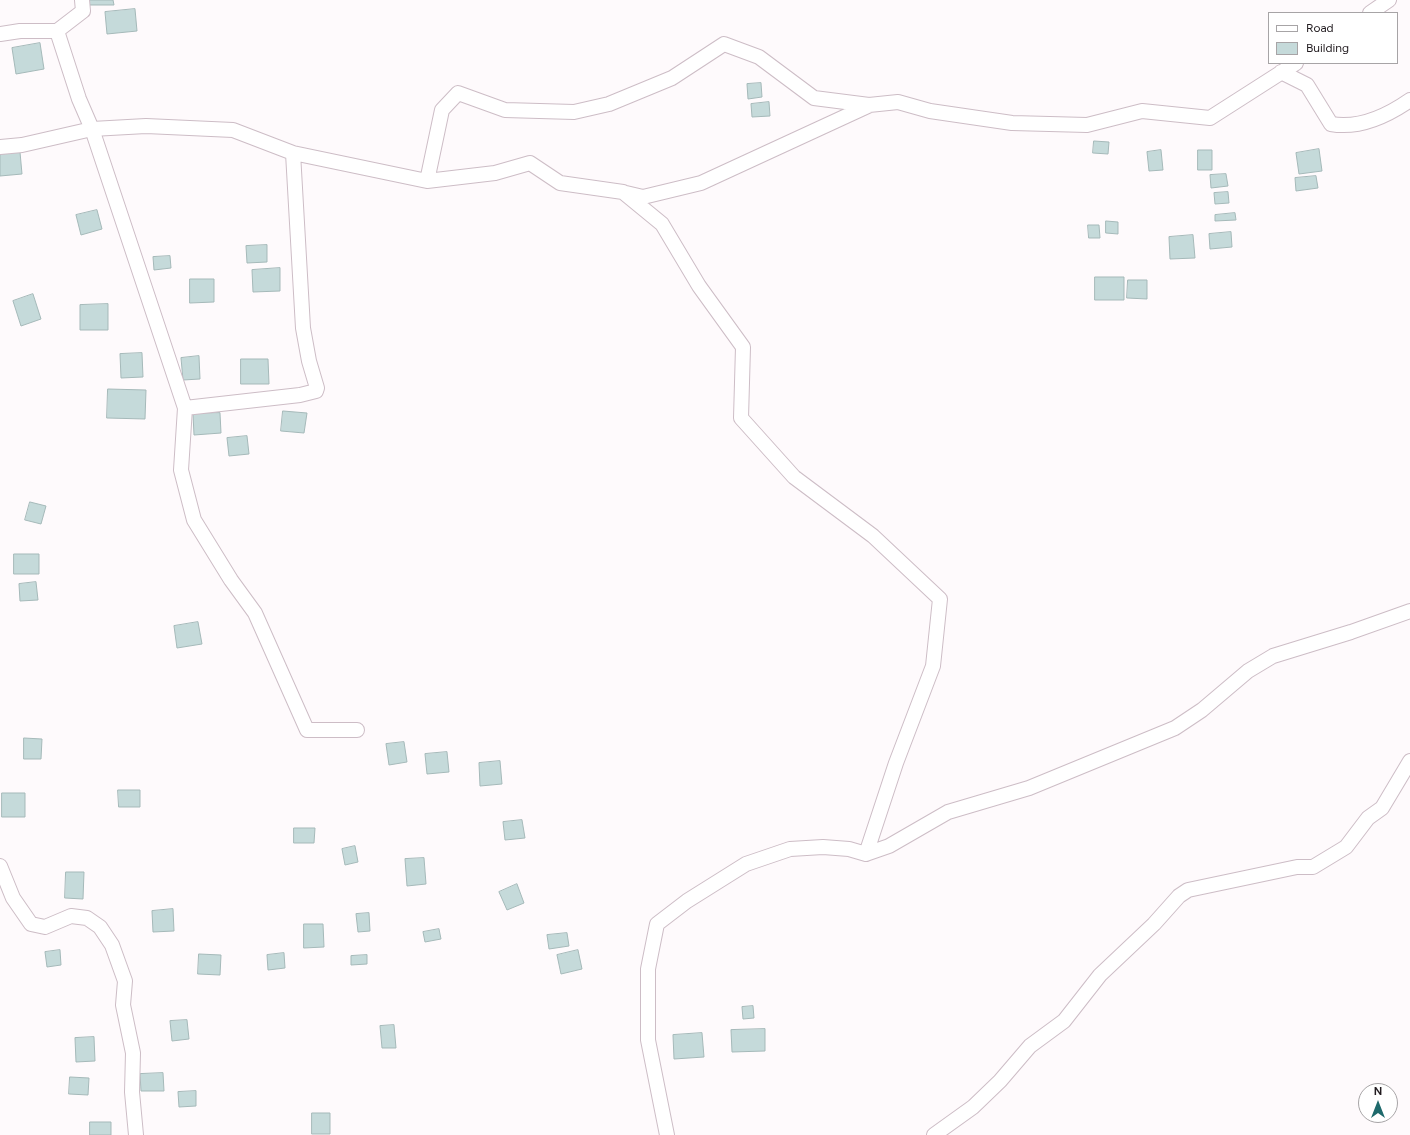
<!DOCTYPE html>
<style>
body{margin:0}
#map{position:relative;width:1410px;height:1135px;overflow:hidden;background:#fefafc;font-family:Figtree,sans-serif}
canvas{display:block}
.legend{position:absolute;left:1268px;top:12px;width:130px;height:52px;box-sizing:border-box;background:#fff;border:1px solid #a7a4a6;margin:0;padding:5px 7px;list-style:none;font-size:12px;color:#221c20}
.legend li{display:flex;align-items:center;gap:8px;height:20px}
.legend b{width:20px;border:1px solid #a7a4a6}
.north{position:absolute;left:1358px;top:1083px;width:40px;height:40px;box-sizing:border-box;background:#fff;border:1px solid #a7a4a6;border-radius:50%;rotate:0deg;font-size:11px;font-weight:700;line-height:16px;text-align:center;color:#221c20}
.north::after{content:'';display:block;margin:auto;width:14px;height:18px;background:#1e6a6c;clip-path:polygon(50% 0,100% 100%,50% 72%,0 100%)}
</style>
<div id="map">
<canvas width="1410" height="1135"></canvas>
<ul class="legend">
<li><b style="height:5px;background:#fff"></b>Road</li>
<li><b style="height:11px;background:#c5dada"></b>Building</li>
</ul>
<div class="north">N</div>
</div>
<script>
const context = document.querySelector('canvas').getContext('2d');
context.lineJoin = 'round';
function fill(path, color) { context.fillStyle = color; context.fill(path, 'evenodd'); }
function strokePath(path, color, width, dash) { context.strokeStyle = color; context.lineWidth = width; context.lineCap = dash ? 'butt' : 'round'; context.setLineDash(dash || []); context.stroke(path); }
const building = new Path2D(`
 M89,0H113L114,5H89Z
 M135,9L137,31L107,34L105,12Z
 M40,43L44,69L16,74L12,48Z
 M761,83L762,97L748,99L747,84Z
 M769,102L770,116L752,117L751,104Z
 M1094,141L1109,142L1108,154L1093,153Z
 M1319,149L1322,171L1299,174L1296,153Z
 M1161,150L1163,170L1149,171L1147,152Z
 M1198,150H1212V170H1198Z
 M20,152L22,174L0,176V154Z
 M1226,174L1228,186L1211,188L1210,175Z
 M1316,176L1318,188L1296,191L1295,178Z
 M1228,192L1229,203L1215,204L1214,193Z
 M97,210L102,229L81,235L76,215Z
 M1235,213L1236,220L1215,221V215Z
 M1106,221L1118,222V234L1106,233Z
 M1088,225H1099L1100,238H1089Z
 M1231,232L1232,247L1210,249L1209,234Z
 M1193,235L1195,258L1170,259L1169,237Z
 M267,245V262L247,263L246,246Z
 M170,256L171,268L154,270L153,257Z
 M280,268V291L253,292L252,270Z
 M1095,277H1124V300H1095Z
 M190,279H214V302L190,303Z
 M1128,280H1147V299L1127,298Z
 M33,294L41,319L21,326L13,301Z
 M108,304V330H80V305Z
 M142,353L143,377L121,378L120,354Z
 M199,356L200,379L183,380L181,358Z
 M241,359H268L269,384H241Z
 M108,389L146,390L145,419L107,418Z
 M283,411L307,413L304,433L281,431Z
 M220,413L221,433L194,435L193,414Z
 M247,436L249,454L229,456L227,438Z
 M30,502L46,506L41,524L25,520Z
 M14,554H39V574H14Z
 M36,582L38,600L20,601L19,584Z
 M198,622L202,644L177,648L174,626Z
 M24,738L42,739L41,759H24Z
 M404,742L407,762L389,765L386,744Z
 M447,752L449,772L427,774L425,754Z
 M500,761L502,784L480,786L479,763Z
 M118,790H140V807H119Z
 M2,793H25V817H2Z
 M522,820L525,838L505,840L503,822Z
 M294,828H315L314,843H294Z
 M355,846L358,862L345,865L342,849Z
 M424,858L426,884L407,886L405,859Z
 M66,872H84L83,899L65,898Z
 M517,884L524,903L507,910L499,892Z
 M173,909L174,931L153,932L152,911Z
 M369,913L370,931L358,932L356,914Z
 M304,924H323L324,947L304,948Z
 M439,929L441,939L425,942L423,932Z
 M567,933L569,946L549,949L547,935Z
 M60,950L61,965L47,967L45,952Z
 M578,950L582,969L561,974L557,955Z
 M284,953L285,968L268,970L267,955Z
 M199,954L221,955L220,975L198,974Z
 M367,955V964L351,965V956Z
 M753,1006L754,1018L743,1019L742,1007Z
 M187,1020L189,1039L172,1041L170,1021Z
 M394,1025L396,1048H382L380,1026Z
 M765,1029V1051L732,1052L731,1030Z
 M702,1033L704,1057L674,1059L673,1035Z
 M94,1037L95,1061L76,1062L75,1038Z
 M163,1073L164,1091H141L140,1074Z
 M70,1077L89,1078L88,1095L69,1094Z
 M196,1091V1106L179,1107L178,1092Z
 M312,1113H330V1134H312Z
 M90,1122H111V1135H90Z`);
const minor = new Path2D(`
 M1370,13L1389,0
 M57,31L79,99L92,129L185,408L181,470L194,520L231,580L255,613L307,730H357
 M0,34L20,31H57L83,11L82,0
 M1281,72L1307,85L1331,124C1359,129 1387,116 1410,100
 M0,147L22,145L92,129L146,126L233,130L293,153L427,181L495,173L530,163L560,183L623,192L662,224L699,286L743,347L741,418L794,477L873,536L940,599L933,666L896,763L866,854
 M427,181L442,110L458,93L505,110L574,112L609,104L672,78L724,44L759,57L814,98L869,105L898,102L930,111L1012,123L1087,125L1142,111L1210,118L1296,63
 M626,193L643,197L701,183L868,106
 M185,408L300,395L316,391L317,388L309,361L303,328L293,153
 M0,866L13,898L31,924L45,927L71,916L87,918L100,927L112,945L125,981L123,1005L133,1053L132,1092L136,1135
 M667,1135L648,1040V969L657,924L687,901L746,864L790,849L823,847L849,849L866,854L889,846L948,812L1029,788L1175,728L1202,710L1248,671L1273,656L1351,632L1410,611
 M934,1135L973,1107L1000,1081L1030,1046L1064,1021L1100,975L1154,924L1179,896L1188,890L1297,867H1313L1346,847L1368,818L1382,808L1410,761`);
fill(building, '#c5dada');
strokePath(building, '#a5b9b9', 1);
strokePath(minor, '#cdbdc6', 16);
strokePath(minor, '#fff', 14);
</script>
